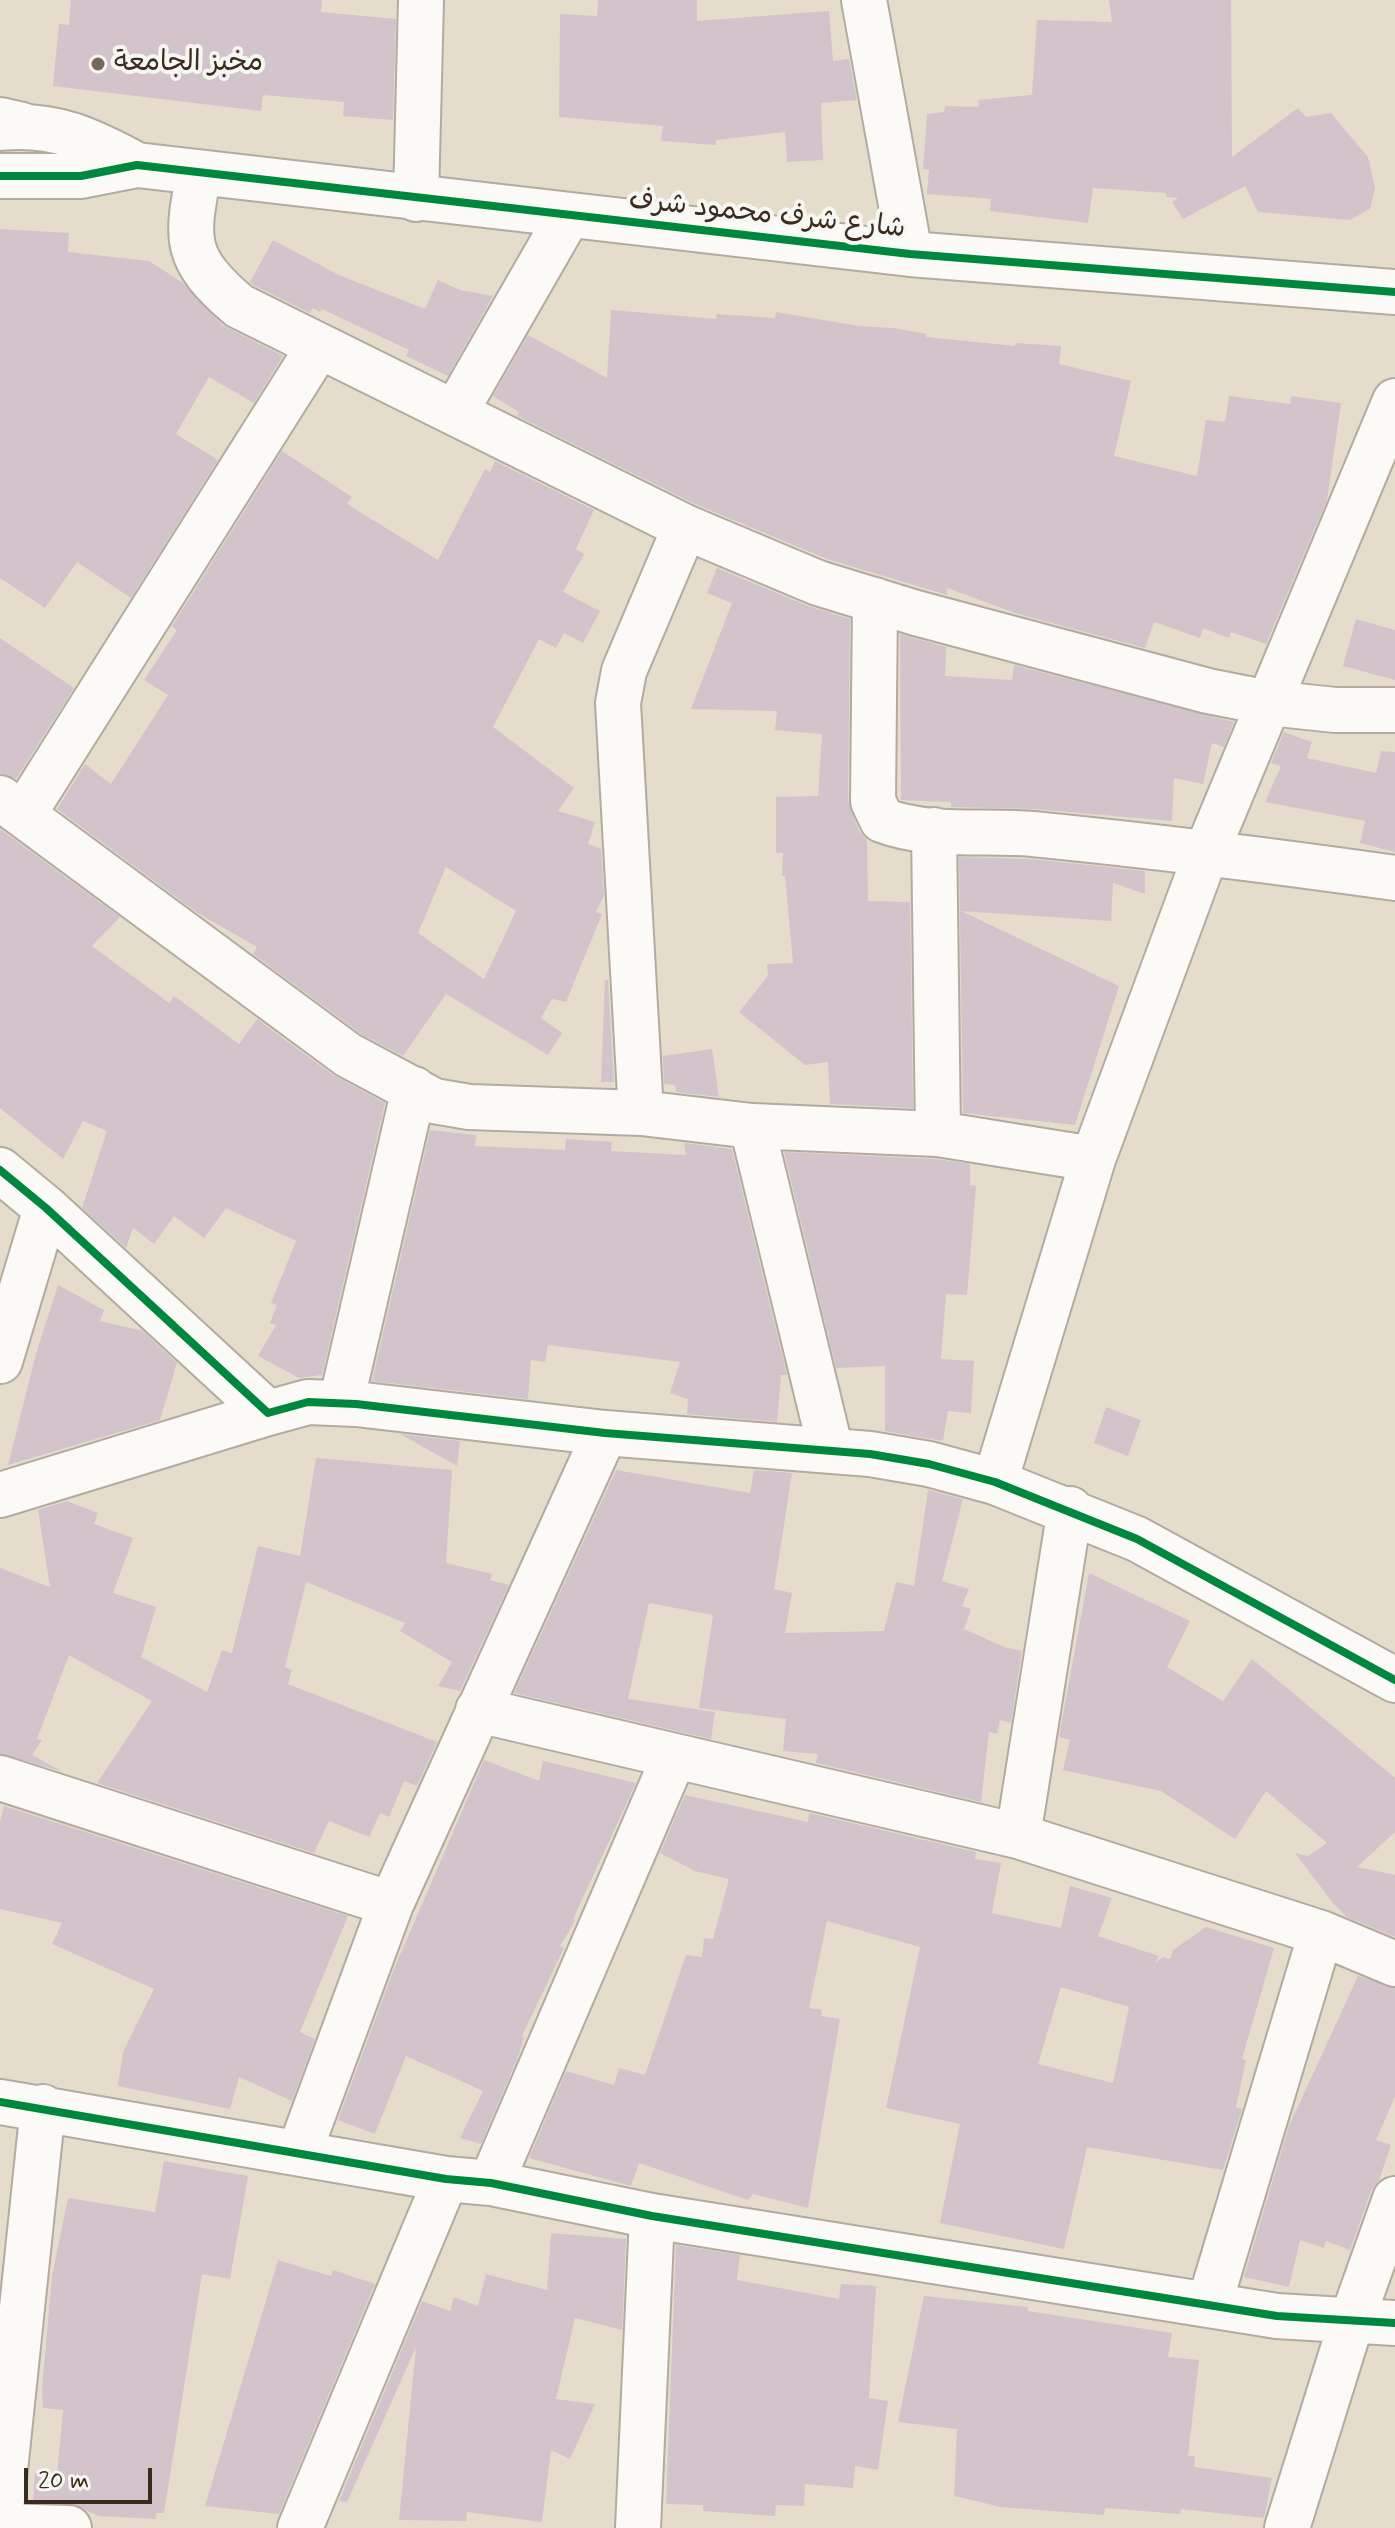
<!DOCTYPE html>
<meta charset="utf-8">
<style>
body{margin:0}
#map{position:relative;width:1395px;height:2528px;overflow:hidden;background:#e6dccc;font-family:Mynerve,sans-serif}
canvas{display:block}
.scale{position:absolute;left:24px;top:2468px;width:128px;height:36px;box-sizing:border-box;border:4px solid #3b2a1e;border-top:0;padding-left:10px;font-size:24px;line-height:28px;white-space:nowrap;color:#3b2a1e;-webkit-text-stroke:6px #f6f6f2;paint-order:stroke}
</style>
<div id="map">
<canvas width="1395" height="2528"></canvas>
<div class="scale">20 m</div>
</div>
<script>
const context = document.querySelector('canvas').getContext('2d');
context.lineJoin = 'round';
function fill(path, color) { context.fillStyle = color; context.fill(path, 'evenodd'); }
function strokePath(path, color, width, dash) { context.strokeStyle = color; context.lineWidth = width; context.lineCap = dash ? 'butt' : 'round'; context.setLineDash(dash || []); context.stroke(path); }
function write(font, color, halo, rows, align = 'center') {
  context.font = font + ' Mynerve,"Playpen Sans Arabic",sans-serif'; context.lineWidth = 8; context.setLineDash([]); context.textBaseline = 'middle'; context.strokeStyle = halo; context.fillStyle = color; for (const [text, x, y, turn = 0] of rows) {
    context.save(); context.translate(x, y); context.rotate((+turn || 0) * Math.PI / 180); context.textAlign = isNaN(turn) ? turn : align; if (halo) context.strokeText(text, 0, 0); context.fillText(text, 0, 0); context.restore();
  }
}
const building = new Path2D(`
 M71,0H322L321,12L396,19L393,120L343,116L344,102L263,95L261,111L53,86L59,24L69,25Z
 M598,0H697V21L829,11L833,61L849,59L857,100L821,103L823,160L787,162L785,132L716,140V145L661,141L663,126L559,117L560,14L597,16Z
 M1109,0H1231L1232,157L1298,108L1306,117L1331,113L1368,157L1375,188L1370,209L1350,220L1258,212L1245,186L1183,219L1172,202L1178,198L1166,197V193L1093,188L1088,223L990,211L991,199L927,194L929,170L923,169L927,114L944,112L945,106L979,107L978,100L1032,95L1037,20L1112,22Z
 M0,229L69,233L68,252L149,261L183,283L222,325L283,356L254,403L209,377L176,434L218,460L131,598L77,562L45,608L0,578Z
 M273,240L339,275L425,309L438,280L460,290L493,296L448,376L406,356L409,350L322,309L320,312L313,308L310,313L253,285L250,282Z
 M611,310L716,319L717,314L775,318L776,312L859,326L893,328L927,334L926,337L1015,346V343L1061,346L1059,364L1131,381L1114,456L1197,476L1206,420L1225,422L1229,396L1290,404L1291,396L1341,403L1327,500L1266,644L1231,632L1229,638L1203,628L1200,638L1154,622L1145,648L1018,614L947,588V595L827,559L695,504L517,416L519,412L493,396L528,335L607,378Z
 M282,451L352,497L347,504L438,560L485,469L490,472L495,461L594,510L576,549L584,554L563,592L600,611L583,643L564,633L556,648L539,639L493,727L574,788L558,811L595,822L588,844L601,849L604,895L596,912L602,914L566,1002L552,999L541,1018L562,1033L548,1055L446,994L403,1056L361,1034L253,954L257,947L196,912L57,809L85,764L111,784L168,695L144,680L177,630L172,626ZM446,867L516,911L484,979L418,933Z
 M717,568L808,606L850,619L848,801L859,831L867,840L868,901L910,902L913,1108L830,1104L828,1062L805,1065L739,1012L768,976L767,964L793,963L785,876H782L783,853H776V797L818,796L822,734L775,730L777,711L691,709L732,603L707,593Z
 M1356,619L1395,630V680L1343,666Z
 M900,634L946,647L945,676L1012,680L1014,665L1234,722L1224,747L1212,743L1203,784L1174,778L1172,821L1034,809L951,807V802L901,800Z
 M0,638L74,688L16,779L0,773Z
 M1284,732L1312,742L1307,758L1376,773L1381,751L1395,752V852L1360,843L1365,821L1265,802L1281,766L1271,763Z
 M0,829L120,917L92,946L169,1003L174,996L239,1044L257,1019L333,1075L385,1103L322,1375L299,1378L258,1356L276,1325L270,1323L277,1305L271,1303L296,1241L226,1208L204,1238L174,1216L154,1244L133,1228L126,1248L82,1208L107,1131L83,1121L63,1159L0,1108Z
 M959,857L1031,859L1145,871V894L1113,883L1111,921L961,911L1119,986L1075,1125L963,1113Z
 M605,980H608L614,1082H601Z
 M712,1049L719,1097L676,1092L675,1085L664,1084L663,1056Z
 M430,1130L476,1135L475,1146L565,1150L566,1139L612,1142L611,1151L686,1155L684,1143L732,1149L787,1375H781L777,1422L687,1414L688,1399L670,1393L680,1362L548,1345L545,1362L531,1360L528,1399L372,1381Z
 M784,1152L935,1159L970,1164V1185L976,1186L967,1295L946,1294L941,1359L974,1361L971,1413L948,1411L943,1441L885,1431V1366L836,1368Z
 M58,1285L104,1310L100,1321L143,1331L177,1363L160,1420L8,1465L36,1354Z
 M1106,1407L1141,1420L1128,1456L1094,1443Z
 M400,1434L460,1441L457,1466Z
 M316,1458L452,1470L446,1563L492,1574L490,1580L509,1585L460,1691L438,1686L452,1662L400,1631L405,1623L306,1582L285,1667L292,1670L288,1684L437,1742L417,1786L404,1781L389,1817L380,1813L369,1837L329,1821L314,1853L97,1783L152,1701L69,1655L37,1739L42,1740L32,1755L61,1771L0,1754V1568L50,1587L38,1510L67,1501L98,1513L94,1524L133,1538L113,1593L156,1607L141,1657L207,1692L222,1650L232,1653L258,1546L300,1556Z
 M616,1470L750,1493L754,1470L792,1473L774,1589L792,1593L785,1633L884,1631L896,1582L914,1586L928,1490L963,1499L942,1581L969,1589L962,1606L971,1609L964,1629L1004,1647L1022,1651L1011,1723L1000,1720L997,1734L989,1732L981,1802L816,1763L818,1754L783,1751L786,1719L699,1708L713,1615L649,1603L628,1699L715,1712L711,1739L514,1693Z
 M1089,1573L1190,1621L1167,1667L1223,1701L1252,1659L1395,1778V1832L1357,1867L1395,1875V1937L1347,1917L1333,1903L1295,1853L1308,1856L1327,1843L1266,1791L1235,1839L1161,1791L1063,1770L1070,1740L1059,1737Z
 M484,1760L539,1781L543,1761L636,1783L573,1919L575,1921L560,1946L564,1948L522,2036L524,2037L518,2057L481,2144L460,2138L483,2091L406,2056L375,2134L338,2120L392,1974Z
 M685,1795L808,1822L809,1813L976,1852L975,1859L1001,1863L992,1913L1061,1928L1070,1886L1112,1898L1098,1936L1159,1956L1155,1963L1163,1957L1170,1959L1173,1950L1206,1927L1274,1948L1242,2059L1246,2060L1236,2107L1242,2109L1223,2170L1087,2147L1064,2249L940,2223L960,2124L886,2108L920,1947L827,1921L809,2008L822,2010L821,2016L840,2019L808,2208L753,2194L748,2200L639,2163L631,2186L529,2158L566,2071L614,2085L619,2068L645,2075L686,1955L702,1957L704,1938L713,1939L729,1879L695,1871L660,1853ZM1061,1987L1129,2007L1113,2083L1038,2064Z
 M4,1806L348,1916L300,2032L315,2039L292,2101L239,2077L230,2109L118,2086L123,2052L154,1989L52,1944L62,1923L0,1909V1822Z
 M1358,1976L1395,1988V2097L1376,2140L1391,2145L1379,2180L1371,2191L1350,2250L1326,2241L1324,2248L1300,2240L1289,2287L1244,2277L1289,2126Z
 M164,2161L248,2176L230,2279L202,2274L164,2513H156V2519L99,2516L70,2503L33,2502L35,2473L57,2475L63,2410L43,2408L42,2389L52,2276L68,2198L155,2212Z
 M551,2233L626,2239L622,2330L575,2318L556,2399L595,2404L570,2459L551,2450L542,2522L467,2512L466,2521L399,2520L416,2347L347,2502L339,2501L422,2301L450,2311L454,2297L478,2306L486,2274L547,2290Z
 M676,2245L740,2255L737,2280L839,2299L841,2284L876,2286L869,2398L888,2401L878,2470L855,2466L853,2488L805,2484L804,2506L776,2505L775,2516L703,2511V2505L666,2504Z
 M278,2260L331,2276L333,2270L375,2284L279,2514L205,2506Z
 M924,2296L1028,2307V2311L1172,2333L1168,2357L1199,2360L1188,2456H1195L1194,2467L1272,2478L1264,2518L1181,2509L1180,2514L1105,2508L1104,2515L1001,2507L954,2496L957,2429L898,2422Z`);
const minor = new Path2D(`
 M864,0L910,254
 M0,128C54,122 91,140 137,165
 M199,173C186,240 183,258 239,306L685,527L818,583L916,613L1208,691L1269,703L1335,710H1395
 M0,176H81L137,165L910,254L1395,292
 M416,199L421,0
 M456,411L568,216
 M875,600L873,801L882,820C929,838 984,830 1033,834C1154,846 1274,861 1395,878
 M0,798L348,1055L434,1101L469,1107L641,1113L752,1126L938,1134L1093,1159
 M23,815L319,346
 M934,830L938,1134
 M641,1113L618,703L624,671L685,527
 M752,1126L831,1451
 M0,1170L46,1208L268,1413L308,1402L356,1404L605,1433L870,1454L929,1464L995,1482L1137,1539L1395,1680
 M0,1361L46,1208
 M341,1403L414,1089
 M995,1482L1093,1159L1207,851L1395,401
 M0,1495L268,1413
 M478,1710L1018,1836L1321,1933L1395,1964
 M0,1778L391,1904
 M1018,1836L1070,1509
 M0,2102L446,2179L491,2183L652,2216L1277,2316L1395,2323
 M299,2153L391,1904L605,1433
 M491,2183L674,1757
 M1209,2305L1321,1933
 M0,2518L43,2107
 M0,2526L69,2528
 M300,2528L446,2179
 M638,2528L652,2216
 M1287,2528L1352,2320L1395,2199`);
const major = new Path2D(`
 M0,120L22,125`);
const cycleway = new Path2D(`
 M0,176H81L137,165L910,254L1395,292
 M0,1170L46,1208L268,1413L308,1402L356,1404L605,1433L870,1454L929,1464L995,1482L1137,1539L1395,1680
 M0,2102L446,2179L491,2183L652,2216L1277,2316L1395,2323`);
const markers = [
 [98,64,8,"#77685b"]
];
const poiNames = [
 ["مخبز الجامعة",114,64]
];
const streetNames = [
 ["شارع شرف محمود شرف",767,216,6]
];
fill(building, '#d2c4ca');
strokePath(minor, '#b3aba0', 48);
strokePath(major, '#b3aba0', 48);
strokePath(minor, '#fbfaf7', 44);
strokePath(major, '#fbfaf7', 44);
strokePath(cycleway, '#00873e', 8);
for (const [x, y, r, color] of markers) { const dot = new Path2D(); dot.arc(x, y, r, 0, 2 * Math.PI); context.fillStyle = color; context.fill(dot); strokePath(dot, '#f6f6f2', 3); }
write('28px', '#3b2a1e', '#f6f6f2', poiNames, 'left');
write('28px', '#3b2a1e', '#f6f6f2', streetNames);
</script>
